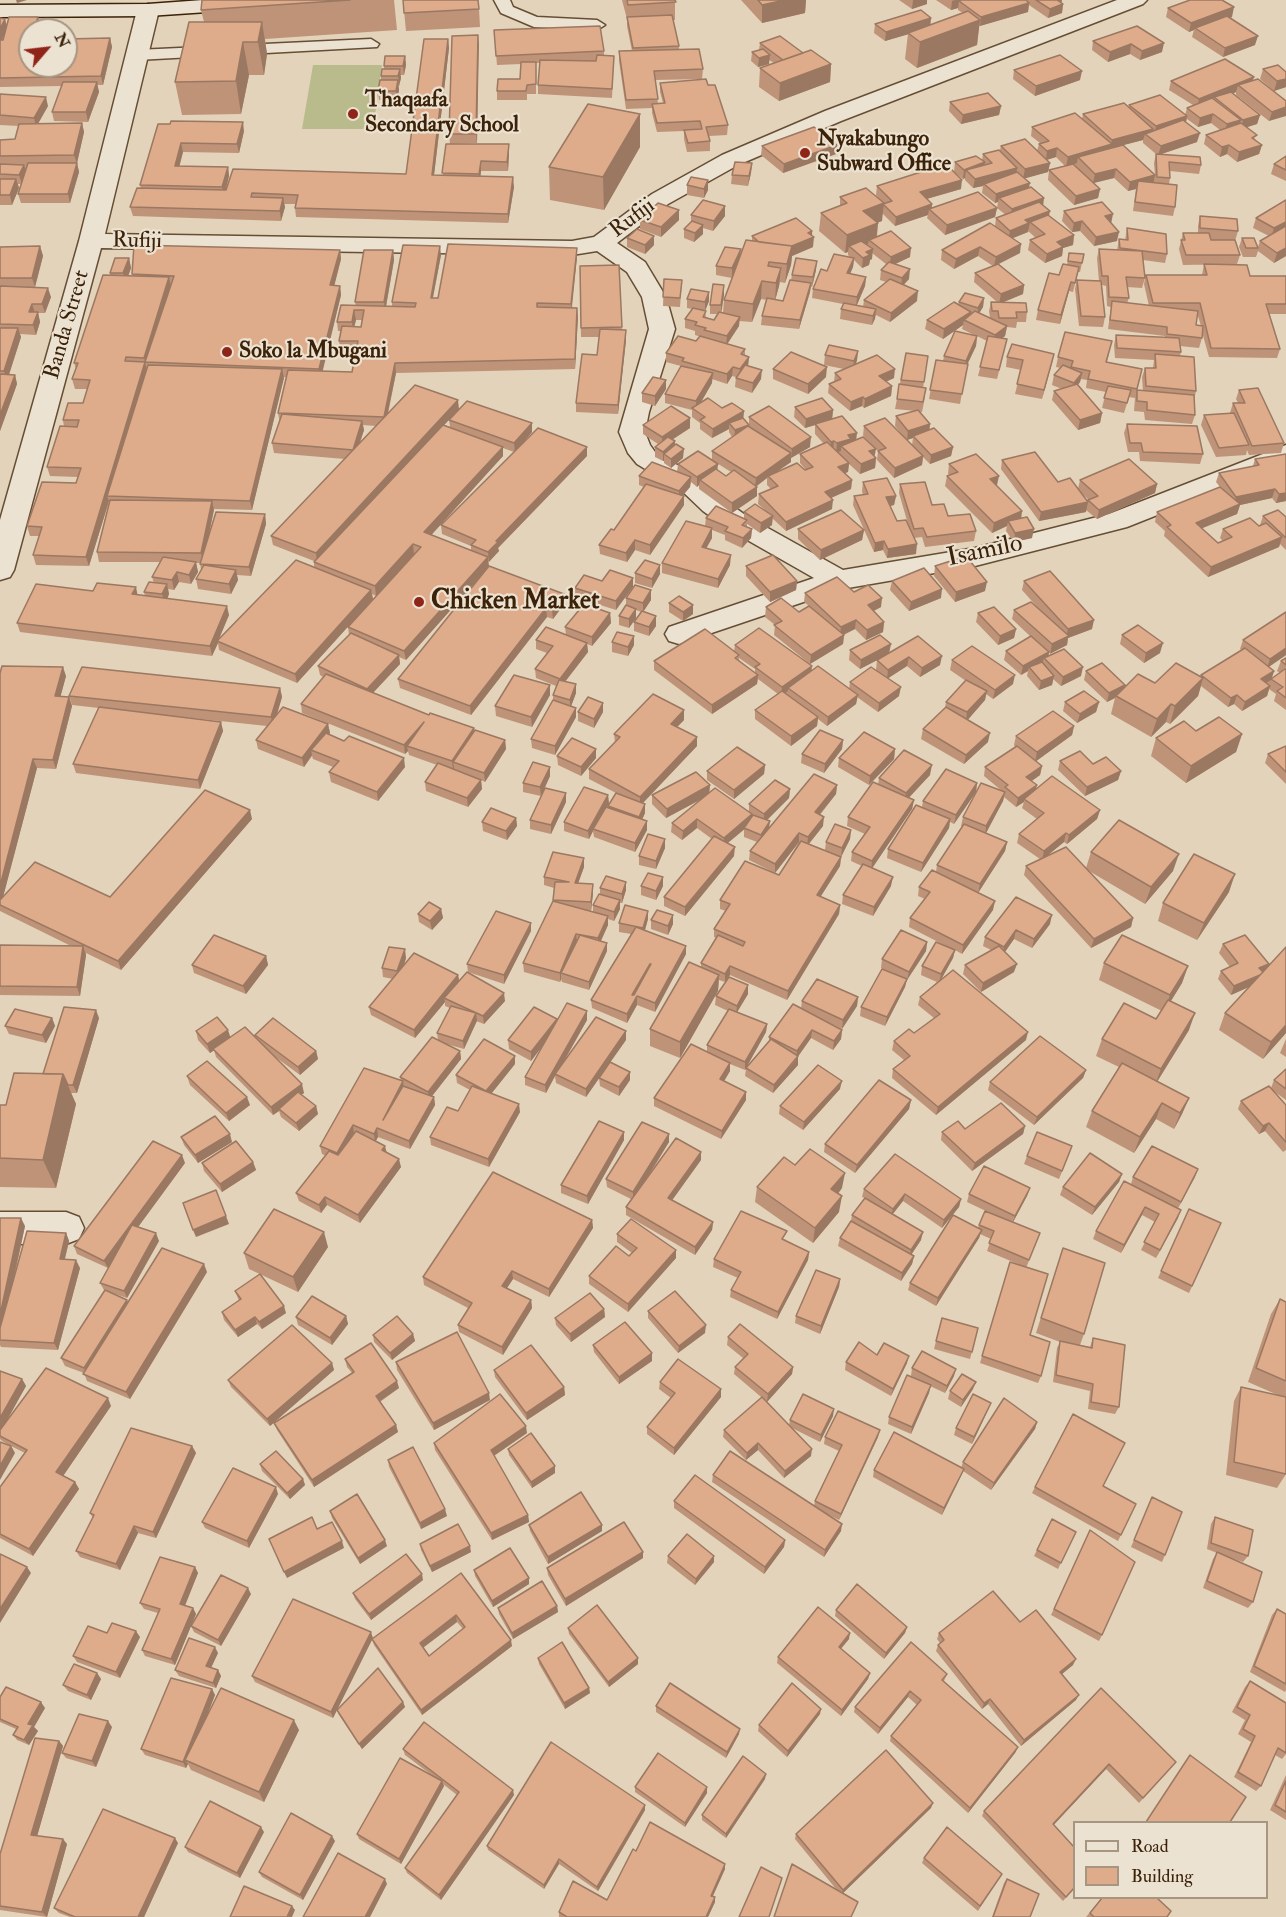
<!DOCTYPE html>
<style>
body{margin:0}
#map{position:relative;width:1286px;height:1917px;overflow:hidden;background:#e2d3ba;font-family:"IM FELL Double Pica",serif}
canvas{display:block}
.legend{position:absolute;left:1073px;top:1821px;width:195px;height:78px;box-sizing:border-box;background:#ece2d2;border:2px solid #a59581;margin:0;padding:8px 10px;list-style:none;font-size:18px;color:#3b2208}
.legend li{display:flex;align-items:center;gap:12px;height:30px}
.legend b{width:30px;border:2px solid #a59581}
.north{position:absolute;left:18px;top:18px;width:60px;height:60px;box-sizing:border-box;background:#ece2d2;border:2px solid #a59581;border-radius:50%;rotate:62deg;font-size:16px;font-weight:700;line-height:24px;text-align:center;color:#3b2208}
.north::after{content:'';display:block;margin:auto;width:21px;height:27px;background:#8f2418;clip-path:polygon(50% 0,100% 100%,50% 72%,0 100%)}
</style>
<div id="map">
<canvas width="1286" height="1917"></canvas>
<ul class="legend">
<li><b style="height:8px;background:#ece2d2"></b>Road</li>
<li><b style="height:16px;background:#deab8b"></b>Building</li>
</ul>
<div class="north">N</div>
</div>
<script>
const context = document.querySelector('canvas').getContext('2d');
context.lineJoin = 'round';
function fill(path, color) { context.fillStyle = color; context.fill(path, 'evenodd'); }
function strokePath(path, color, width, dash) { context.strokeStyle = color; context.lineWidth = width; context.lineCap = dash ? 'butt' : 'round'; context.setLineDash(dash || []); context.stroke(path); }
function write(font, color, halo, rows, align = 'center') {
  context.font = font + ' "IM FELL Double Pica",serif'; context.lineWidth = 4.5; context.setLineDash([]); context.textBaseline = 'middle'; context.strokeStyle = halo; context.fillStyle = color; for (const [text, x, y, turn = 0] of rows) {
    context.save(); context.translate(x, y); context.rotate((+turn || 0) * Math.PI / 180); context.textAlign = isNaN(turn) ? turn : align; if (halo) context.strokeText(text, 0, 0); context.fillText(text, 0, 0); context.restore();
  }
}
const green = new Path2D(`
 M313,65H382L373,129H302Z`);
const service = new Path2D(`
 M494,0H510L513,7L537,17L597,20L605,25L597,30L534,27L501,13Z
 M371,39L379,44L377,47L137,60L129,55L137,50Z`);
const minor = new Path2D(`
 M1117,0H1147L1143,4L841,121L738,165L668,204L617,243L645,262L666,297L675,329L649,412L645,432L650,445L655,452L703,480L723,499L748,517L843,570L975,548L1109,514L1286,445V464L1127,527L975,566L842,589L679,644L669,641L665,634L669,627L814,578L728,529L703,511L683,492L637,464L628,453L619,432L649,329L642,297L627,272L597,251L572,255L101,248L14,570L10,577L0,580V520L79,241L137,10L141,6L148,4L155,6L159,10L105,234L572,241L594,237L652,194L722,155L825,111Z
 M0,1212H66L79,1217L84,1228L79,1239L66,1244H0Z`);
const secondary = new Path2D(`
 M203,0H308L304,4L297,6L148,16L0,17V5L148,4Z`);
const wall = new Path2D(`
 M202,0H394L397,30L265,39L267,54L264,75H249L241,114L182,115L175,82L204,22L201,10Z
 M403,0L479,9L480,27L406,31Z
 M622,0H675V20H673L679,46V49L703,69L702,79L655,80L658,104L663,103L660,92V83L708,85L728,125L727,135L709,136L710,141V151L687,152L684,139V131L657,132L652,113V108L626,109L619,61V51H632L627,26V19Z
 M741,0H806L805,13L762,23Z
 M899,0H927V4L912,9Z
 M936,0H1062L1061,3L1063,4L1062,13L1048,18L1029,5L1028,12L979,26L977,45L917,68L905,59L908,34L885,41L874,33L875,24L931,18L930,25L963,13L958,10V8L951,10Z
 M1168,8L1232,17L1229,18L1255,45L1223,57L1192,37L1194,30L1189,32L1166,17Z
 M38,17L40,26L30,30V66L110,38L112,47L103,85H97L99,92L88,122L54,121L52,112L62,86L0,87V18L5,19L7,26Z
 M1137,26L1162,52L1140,60L1130,54L1108,62L1092,50L1093,41Z
 M494,30L604,51V55L614,56L612,98L538,94V85L540,63H536V94H527V100H497V91L520,79L521,64L497,65Z
 M478,35L477,143L450,144L449,134Z
 M448,39L449,48L434,175H443L446,144L509,154L508,171H481L480,176L514,187L508,223L296,217L295,208L296,204H284L285,207L281,221L133,216L130,207L141,188L140,185L158,124L244,131L239,153L183,152L179,166L228,167L229,176L226,190L406,174Z
 M760,43L803,53L831,64L830,82L779,101L759,87L760,68L774,63L769,60V64L758,67L751,61L752,52L759,50Z
 M405,56L406,65L404,75H400L401,78L399,86H398L399,90L397,100H379L378,91L381,80V76L384,69V66Z
 M1263,69L1286,72V87L1274,91L1260,79Z
 M1014,70L1080,80L1035,96L1013,79Z
 M1171,81H1253L1286,101L1269,121L1236,95V92L1233,94L1260,115L1257,124L1247,127L1256,140L1262,145L1259,154L1237,162L1227,154L1220,157L1204,144L1206,135L1220,130L1211,123L1198,127L1187,119L1186,122L1197,142L1162,154L1201,165L1199,174L1170,171V178L1169,184L1175,207L1173,216L1133,211L1136,189L1128,191L1114,178L1094,183L1100,189L1098,198L1074,205L1048,180L1049,170L1065,166L1056,157L1047,160L1050,163L1048,172L1024,178L1029,188L1043,205L1049,216L1074,235L1073,245L1063,248L1062,256L1045,263L1028,250L1030,240L1036,238L1028,231L1029,227L1028,232L1013,238L1020,253L999,264L1024,285L1023,294L1003,302L1027,312L1026,322H1017L1016,328L1007,327L1005,336L1002,338L1005,348L997,379L978,376L987,341L977,336L976,346L967,365L960,404L929,399L936,360L943,361L944,356L976,336L962,329L963,325L943,339L925,329L927,320L958,305L959,302L984,298L983,307L979,313L990,318L989,311L991,302H997L974,282L975,273L993,266L978,256L954,269L941,260L942,250L995,226L996,218L1006,215L997,208L998,202L995,203L982,193L983,186L973,188L965,180V178L963,179L954,172L955,162L982,160L983,154L1000,150L1001,146L1037,151L1039,144L1040,143L1031,136L1032,127L1082,119L1083,114L1129,107V105L1185,115L1187,108L1193,105L1169,90ZM1143,140V143L1156,154L1154,163L1155,175L1123,145Z
 M0,94L48,106L38,124L82,123L84,132L77,163L79,172L70,203H21L18,194L21,184H18L19,188L12,205H0V140L15,139L19,126L0,125Z
 M950,102L1001,106L999,115L961,124L949,111Z
 M640,114V147L604,210L550,200L549,167Z
 M762,146L836,154L783,173L761,155Z
 M1286,156V181L1271,174L1274,164Z
 M752,163L751,173L748,186L731,184L732,175Z
 M687,185L708,190L704,198L687,195Z
 M877,186L961,189L927,199L932,204V208H997L995,217L945,235L927,218L928,215L895,226L882,213V221L878,222L877,237L910,257L895,264L909,279L904,285L917,301L890,322L876,315L872,325L840,319L841,309L843,304L812,298L813,289L827,271L850,257L848,255V252L845,253L819,231L821,213L840,206V197L882,202L876,195ZM872,253L886,264L881,270L880,280L886,282L864,300L863,307L857,305L865,286L866,277L850,274L853,267L854,260L862,268L869,265L870,260L872,259Z
 M725,206V216L713,231L703,228V234L694,242L684,238V229L691,222V215Z
 M1275,206L1286,256L1274,263L1258,251L1256,257H1243L1239,247L1242,238L1258,247L1260,241L1269,236L1253,228L1256,218Z
 M679,210V220L661,237L640,229V220Z
 M1064,211L1111,223L1117,241L1094,246L1080,231L1072,232L1062,221Z
 M1200,216L1238,231L1235,241L1240,255L1237,264L1183,265L1179,249L1183,233H1198V226Z
 M1127,228L1167,254L1165,263L1143,260L1145,278L1142,288L1127,287L1129,298L1127,303L1149,306L1144,284L1146,275H1202L1204,264L1250,276H1286V314H1269L1280,349L1277,358L1209,357L1202,332V338L1199,348L1180,346L1181,352L1180,356L1196,391L1194,400L1195,415L1192,424L1145,420L1144,412L1134,411L1135,398L1129,397L1124,413L1102,408L1106,392L1086,388L1087,380L1081,379L1080,382L1078,385L1102,413L1100,423L1078,430L1052,400L1054,391L1062,389L1052,385L1054,375L1061,368L1056,367L1058,357L1112,341L1107,362L1142,369L1137,390L1143,391L1142,377L1145,368H1153L1154,360L1115,358L1114,345L1116,335L1165,338V336L1108,329L1111,307L1107,306L1106,286L1102,285L1105,317L1103,327L1079,326L1075,289L1077,280L1099,281L1097,258L1099,249L1117,250L1119,239L1125,240ZM1197,313L1201,326L1196,325Z
 M812,231L813,247L792,256L791,265L785,283L780,282L779,286L775,300L783,301L791,280L792,275L816,270L812,287H811L810,292L799,329L761,325L762,316L767,300L761,299L752,322L739,321V326L727,344L745,349V355L749,357L748,366L761,379L752,393L735,387L736,377L732,376L727,384L712,379V383L701,402L722,408L744,411L743,418L749,424V417L810,447L791,458V462L778,471L806,470L800,463V454L824,444L815,434V425L805,428L794,417L795,407L833,410L832,419L857,440L876,458L875,468L860,474L849,464L848,472L845,473L852,480L851,489L831,498L832,509L786,531L772,518V525L760,533L747,524V527L752,529L751,538L742,548L725,540V535L712,530V538L706,549L730,565L718,588L662,573V563L705,526L706,518H744V512L765,510L758,504L759,494L771,489L767,485V478L757,486V496L732,513L699,489V485L697,487L691,482L690,487L683,495L684,496V505L650,555L635,550L627,562L600,554L599,545L614,530L644,487L639,485V476L677,472L678,464L718,470L726,476L731,472L712,460V451L732,437L729,432V429L712,438L700,429V423L692,417V410L665,403V394L681,366L666,362V353L704,338L695,335V331L685,328V319L692,309L687,308V299L709,301L705,311L706,317L714,320L717,314H710V305L724,295L721,312L723,313L724,300L732,278L716,275V266L740,255L752,241V236Z
 M627,238L654,245L645,254L627,247Z
 M40,246L43,256L35,287L51,297L45,313H38L40,322L36,335L20,334L21,337L9,374L15,375L17,384L0,431V247Z
 M340,250L341,259L334,285L340,286L341,295L322,371L352,372L357,350H340L339,341L341,331H338L337,322L356,306L355,302L393,250L394,260L386,307H392V302L441,255L433,298H438L577,257L572,308L578,317L575,369L396,373L388,414L459,409L444,425L450,427L449,420L532,432L525,440L587,456L498,548L499,551L488,562L489,567L406,660L399,657L400,664L373,693L429,715L505,740L506,749L485,782L481,780L482,789L468,807L426,791L425,782L437,765L409,755L408,751L405,754L302,713L301,704L323,677L320,675L318,666L349,635L348,627L414,554L376,596L372,594L373,599L297,683L219,650L218,643L212,656L20,632L17,623L138,595L145,596L144,592L154,583L152,577L160,562H99L97,552L109,504V501L89,566L36,565L33,555L39,536H30L27,526L76,483L78,477L50,476L47,467L64,427L63,420L83,403L87,389H75L72,379L76,369L74,363L110,276V273L129,258L131,268L128,276H133L132,274ZM356,320H362L361,327H354ZM284,377H286L278,413L280,423L272,443L274,453L345,459L271,536L273,545L314,561V567L219,639L229,615L167,599L169,594L168,589L174,590L179,582L191,584L198,572L196,563H200L201,570L196,579L198,589L231,594L238,580L237,575L251,576L266,524L265,514L208,537L214,509L252,510ZM363,425L376,426L360,443L364,430ZM503,448L514,452L441,525L442,534L471,546V551L431,535L503,456Z
 M1069,253L1084,254L1080,272H1078L1073,292L1069,291L1060,324L1036,320L1038,310L1059,275L1067,265Z
 M619,265L622,330L626,340L618,414L576,412V403L597,355L599,337H581L580,266Z
 M664,279L682,280L680,307L663,306Z
 M858,351L857,360L856,364L894,378L886,382L892,386L891,396L864,408L862,406L850,411L828,393L829,384L834,382L835,373L844,369L824,365L825,355Z
 M906,353L928,356L923,388L925,397L922,412H919L930,424L929,430L953,447L951,456L930,464L923,457L922,465L894,478L877,460L878,451L863,436L864,426L904,437L895,426L896,416L915,411L895,409ZM913,438L912,445L907,440Z
 M1054,354L1042,399L1015,394L1021,370L1006,367L1007,357Z
 M773,369L826,377L808,394L773,379Z
 M666,389L655,406L642,402V393Z
 M1239,390L1284,443L1281,453L1249,455L1247,450L1246,455L1216,457L1201,425L1204,415L1230,413L1233,403H1238L1236,399Z
 M690,418V428L672,440L675,441V445L683,458L671,468L664,463V461H663L655,457V447L658,444L643,434V425Z
 M1127,424L1203,454L1200,464L1140,461L1139,452H1128L1124,433Z
 M1255,459L1286,501L1276,503L1272,498L1240,505L1237,514L1202,528L1218,543L1223,541L1220,538L1223,529L1259,526L1260,525L1263,516L1286,517V550L1280,544L1279,547L1208,577L1164,536L1165,531L1155,522L1157,512L1220,487L1216,482L1219,473L1253,466Z
 M1002,460L1078,489L1080,480L1157,484L1155,493L1097,519L1086,510V512L1039,521L1001,469ZM1079,491L1089,500L1088,502Z
 M949,464L997,485L996,486L1021,518L1032,538L1014,542L1006,531L1007,526L992,533L945,486L947,476L950,475L948,474Z
 M863,482L896,496L894,505L890,506L897,521L908,524L899,493L900,484L948,516L976,531L974,541L925,547L922,537L914,538L916,554L887,558L883,550L874,552L853,505L854,496L863,495L862,491Z
 M798,529L864,530L862,540L820,560L798,539Z
 M489,566L565,603L553,619L547,617L471,715L400,688L398,679Z
 M746,566L797,581L796,590L770,602L746,576Z
 M935,566L985,591L955,602L934,576Z
 M635,573L660,574L652,588L635,583Z
 M633,578L616,610L575,597V588L602,581Z
 M892,581L941,598L909,611L890,590Z
 M1024,581L1092,629L1068,638L1067,645L1049,653V656L1081,676L1061,686L1053,679L1052,685L1039,690L1027,676L1028,671L1021,675L1004,660L1006,651L1031,637L1012,619L1014,610L1038,608L1022,590Z
 M651,590V600L643,612L656,616V626L649,636L634,631V622L641,612L636,610V618L629,628L619,625V616L626,605V598Z
 M854,592L881,607L874,611L884,622L883,632L866,640L855,629L844,635L843,644L810,664L774,635L775,625L765,617L766,607L799,612L810,607L804,602L805,593Z
 M669,603L693,614L683,621L669,612Z
 M1286,612V655L1269,667L1274,671L1272,678L1280,673L1277,671L1281,661L1286,658V710L1274,701L1276,694L1269,689L1267,696L1242,711L1234,704L1228,707L1201,686L1198,696L1170,724L1166,722L1151,737L1111,714L1115,698L1107,702L1084,680L1086,671L1125,685L1124,687L1201,676V675L1242,650L1240,649L1243,640Z
 M610,613L611,623L592,646L587,644L588,652L565,682L576,684V693L571,706L576,708V717L555,755L532,748L531,739L553,701V695L556,686L536,678L535,669L547,653L536,649V640L566,635L565,627Z
 M978,613L1016,629L1014,638L998,645L976,622Z
 M1122,635L1160,653L1144,663L1120,644Z
 M634,636V645L628,656L612,652V642Z
 M918,636L940,665L920,677L907,666L888,678L899,696L878,712L857,697L856,704L827,726L818,719L817,726L791,746L755,719V710L778,694L758,679L757,684L712,714L654,670V661L734,651L735,645L811,671L849,689L850,682L876,670L877,660L883,657L860,669L849,660L850,650L889,653ZM739,658L755,669V673L739,660Z
 M952,660L1013,684L993,699L986,694L985,700L967,720L988,742L964,764L921,739L923,729L945,708L946,702L966,681L950,670Z
 M0,673L66,676L60,697H69L72,706L56,769L37,768L3,896L110,897L252,819L121,970L86,953V955L80,996L0,995V945L71,946L0,911Z
 M550,685V695L532,727L496,716L495,706Z
 M280,688L282,697L277,715L328,724L330,733L329,734L405,767L378,801L331,782L329,772L333,767L313,759L312,756L304,767L258,749L256,740L267,726L154,714L221,722L223,731L200,789L76,773L73,764L99,708L72,705L69,696Z
 M1065,702H1099L1096,712L1077,723L1063,711Z
 M578,712H603L594,728L578,721Z
 M684,720L677,727L697,746L643,803L645,813L642,820L647,830L635,852L594,837L593,831L589,839L564,831V822L608,795L609,804L606,808H608V806L616,793L589,779V769L615,743L614,734Z
 M1074,726L1072,735L1036,761L1042,766L1040,775L1032,781L1036,790L1100,810L1097,819L1067,844L1064,842L1048,855L1086,868L1091,852L1173,871L1145,904L1089,871L1133,918L1131,927L1091,948L1024,875L1026,866L1040,859L1017,843L1019,834L1037,819L1022,808L1024,802L1016,807L1004,797L1003,801L986,833L1007,842L1005,851L978,893L993,910L962,954L955,950L953,958L941,980L1026,1040L936,1115L892,1078L893,1069L904,1060L892,1050L894,1041L914,1033L934,1018L918,1005L920,997L937,982L921,975L922,966L948,947L909,927L910,918L925,899L918,896L919,887L936,872L937,865L962,827L961,826L963,817L1002,791L984,776L985,767L1015,747L1014,745L1016,736Z
 M1196,731L1242,734L1236,752L1186,783L1151,756L1156,738Z
 M843,740L842,749L824,773L801,763L802,754Z
 M1286,746V784L1265,763L1268,754Z
 M895,749L894,759L869,785L838,767L839,758Z
 M557,756L596,758L581,776L558,765Z
 M1060,761L1093,764L1121,771L1118,780L1085,796L1058,770Z
 M765,765L764,774L734,799L707,780V771Z
 M550,767V776L541,796L523,792V783Z
 M930,775L908,798L914,800L912,809L872,868L891,886L873,916L842,904L843,895L862,866L851,861L852,852L865,834L847,826L848,817L878,785L879,778Z
 M977,783L976,792L954,824L950,822L949,828L921,872L887,858L888,849L922,807L923,801Z
 M710,785L709,793L749,811V804L790,789L789,798L767,820L769,828L837,785L836,794L820,815L823,826L809,844L825,850L826,842L851,830L850,839L841,857L840,866L820,897L840,905L839,914L787,1000L730,975L725,982L719,980L718,991L680,1058L650,1046V1029L701,967V963L716,938L714,937V929L726,911L720,909V900L779,875L799,842L775,873L749,860L750,851L757,842L744,837V829L727,843L734,856L685,916L664,906V897L712,839L697,828L682,840L671,832L672,823L702,799L666,818L652,804V795Z
 M566,793V802L551,834L530,829V820Z
 M516,818L517,826L507,840L483,831L482,822Z
 M665,839V848L656,869L639,865V856Z
 M584,858V867L578,883L593,884V893L591,911L587,910L593,912V905L600,894V888L626,890L622,903H620V909L614,921L608,919V925L601,941L607,951L589,990L562,982L561,979L560,982L524,972L523,963L553,901L554,888L544,885V877Z
 M641,886H663L656,900L641,895Z
 M1229,892L1197,940L1158,921L1163,903Z
 M1016,897L1050,924L1032,948L1014,939L1005,952L1014,972L981,992L963,974L965,965L991,950L983,946L985,937Z
 M441,909L443,918L432,930L419,922L418,914Z
 M648,911V919L645,930L686,946V954L655,1012L637,1005L627,1023L592,1008L591,1000L631,934L619,932V923Z
 M651,920L673,924L668,935L651,929Z
 M531,931L504,984L468,972L467,964Z
 M927,942L926,951L907,980L905,987L885,1026L860,1016L861,1007L890,972L881,968L882,959Z
 M1223,944L1269,964L1268,966L1286,1033L1263,1059L1219,1030L1225,1013L1249,987L1231,995L1218,979L1221,971L1230,967L1219,953Z
 M266,956L268,965L246,994L194,973L192,965Z
 M406,958L404,966L458,975L459,981L505,1001L484,1024L476,1021L464,1049L446,1044L460,1051L461,1059L432,1096L434,1097L435,1105L410,1149L378,1137L376,1141L401,1167L360,1223L327,1205L321,1213L299,1201L296,1193L326,1156L322,1154L320,1146L401,1081L400,1077L438,1040L437,1033L450,1008L445,1006V1002L415,1038L371,1015L369,1007L393,979L383,977L382,968Z
 M1104,963L1188,966L1182,983L1171,1001L1189,1030L1157,1082L1189,1098L1182,1114L1174,1129L1156,1119L1134,1153L1086,1127L1092,1111L1119,1067L1096,1056L1102,1039L1156,1019L1162,1011L1099,980Z
 M748,994L737,1012L767,1024L766,1032L747,1066L769,1041V1037L801,1008L802,1001L858,997L857,1006L842,1029L822,1019L842,1030L841,1039L833,1050L811,1038L798,1056V1065L773,1093L745,1076L746,1069L745,1070L730,1064V1071L724,1081L746,1092V1100L721,1139L654,1106V1098L707,1052V1045L728,1011L715,1005L716,996Z
 M587,1011V1020L562,1065L626,1040L610,1062L630,1080L619,1096L600,1086L599,1078L586,1097L556,1083L555,1076L546,1093L525,1085V1077L541,1048L531,1061L509,1049L508,1040L557,1021Z
 M52,1018L55,1026L46,1043L9,1034L5,1026Z
 M99,1018L77,1093H71L76,1104L56,1188L0,1187V1105H6L43,1074Z
 M196,1031L230,1037L255,1038V1035L316,1051L318,1059L300,1075L274,1056L304,1093L301,1095L316,1106L318,1114L299,1131L281,1117L279,1111L273,1115L216,1057L214,1050L210,1053L198,1040Z
 M1286,1039V1057L1280,1053Z
 M515,1064L491,1094L520,1112L489,1167L431,1145L430,1137L458,1111L470,1090L457,1083L456,1075Z
 M1286,1069V1100L1272,1090L1286,1105V1150L1283,1152L1265,1131L1259,1134L1238,1109L1241,1101L1271,1088L1274,1080Z
 M1086,1070L1083,1078L1034,1125L988,1090L990,1082Z
 M187,1076L250,1105L229,1121L190,1085Z
 M840,1089L803,1130L779,1114L780,1106Z
 M911,1100L909,1109L855,1173L824,1152L825,1144Z
 M1025,1126L1023,1134L972,1171L941,1140L942,1132L965,1129Z
 M624,1132V1140L588,1204L561,1193V1185Z
 M669,1134V1142L650,1174L701,1160L672,1200L713,1222L712,1230L695,1255L626,1215V1207L631,1199L607,1187L606,1179Z
 M181,1137L232,1142L198,1163L184,1145Z
 M1069,1155L1059,1179L1024,1164L1027,1156Z
 M253,1162L256,1170L222,1192L204,1171L202,1163Z
 M185,1163L138,1227L159,1241L127,1298L109,1292L128,1302L207,1272L130,1399L87,1381L84,1373L65,1366L61,1358L105,1291L104,1290L100,1283L108,1268L77,1254L74,1246Z
 M1122,1174L1119,1182L1092,1215L1060,1195L1063,1187Z
 M1133,1177H1195L1178,1208V1218L1156,1258L1141,1250L1155,1222L1142,1215L1121,1253L1093,1239L1096,1231L1131,1184Z
 M757,1187L842,1188L838,1194L839,1212L813,1243L755,1202Z
 M1030,1188L1027,1196L1013,1222L1037,1241L1026,1268L1030,1335L1041,1376L1038,1383L980,1363L1010,1262L1025,1267L987,1251L991,1239L980,1234L979,1238L936,1306L908,1290L910,1283L978,1228L979,1225L990,1213L967,1202L969,1194Z
 M864,1189L961,1199L959,1207L942,1228L903,1201L893,1214L921,1240L911,1255L914,1256L912,1264L901,1281L838,1246L840,1238L851,1221L852,1215L865,1198L862,1197Z
 M1189,1209L1221,1223L1189,1293L1158,1278Z
 M0,1218L25,1226L14,1279L66,1233L69,1241L65,1259L80,1268L58,1350L1,1347L0,1345Z
 M592,1220L593,1228L549,1297L513,1279L507,1288L531,1300L532,1308L503,1355L459,1332L458,1325L468,1308L424,1285L423,1277Z
 M617,1234L676,1258L628,1312L589,1284V1276L629,1256L632,1253L617,1242Z
 M786,1239L785,1240L809,1252L808,1260L777,1319L730,1297L731,1290L738,1278L713,1267L714,1259Z
 M328,1247L298,1292L249,1269L244,1253Z
 M1063,1248L1084,1334L1080,1345L1090,1347L1093,1338L1119,1407L1115,1414L1088,1409L1090,1391L1053,1382L1057,1348L1060,1342L1036,1333Z
 M840,1279L839,1287L820,1334L795,1323L796,1316Z
 M235,1291L286,1313L262,1329L257,1324L238,1337L224,1320L222,1312L239,1301Z
 M1280,1299L1286,1302V1474L1277,1488L1226,1475L1234,1401L1241,1387L1280,1396L1248,1382L1271,1314Z
 M604,1309L605,1317L571,1342L556,1325L555,1318Z
 M648,1311L705,1333L678,1353L648,1318Z
 M346,1316L348,1324L332,1345L298,1325L296,1317Z
 M942,1318L978,1328L970,1359L934,1349Z
 M413,1334L415,1341L392,1360L374,1342L373,1335Z
 M728,1337L793,1367L792,1374L767,1402L734,1374L735,1367L743,1358L727,1345Z
 M593,1345L652,1353V1361L619,1384L594,1352Z
 M345,1359L399,1388L380,1402L396,1425L398,1432L314,1487L277,1430L274,1423L352,1373L347,1367Z
 M396,1362L490,1400L434,1430L397,1370Z
 M846,1362L907,1363L891,1396L845,1370Z
 M332,1363L334,1370L270,1426L231,1387L228,1380Z
 M912,1368L954,1376L945,1393L930,1386L929,1393L911,1434L888,1424L889,1417L924,1382L911,1376Z
 M494,1370L564,1387L565,1395L527,1420L495,1377Z
 M0,1371L22,1379L26,1386L5,1423L111,1406L63,1476L75,1482L79,1489L33,1556L0,1538V1487L25,1453L11,1446L15,1453L9,1445L2,1441L0,1439Z
 M660,1382L721,1389V1397L674,1455L647,1434V1427L671,1398L659,1389Z
 M973,1389L961,1407L948,1399L950,1391Z
 M991,1403L988,1410L972,1444L954,1435L956,1428Z
 M833,1416L820,1442L792,1428L811,1456L784,1478L758,1450L746,1460L723,1437L724,1430L789,1425L790,1420Z
 M1037,1422L1035,1429L991,1490L963,1471L942,1515L873,1477L874,1470L961,1468L963,1462Z
 M527,1433L494,1456L528,1515L529,1522L492,1540L435,1450L434,1443Z
 M825,1437H878L839,1520L827,1514L841,1531L824,1557L712,1482L713,1475L814,1506L815,1501L839,1451L824,1444Z
 M192,1446L196,1453L156,1538L138,1533L120,1570L80,1557L76,1551L93,1518L90,1513Z
 M508,1449L555,1473L532,1488L509,1455Z
 M388,1460L447,1516L421,1529L389,1467Z
 M260,1464L303,1479L305,1485L290,1499L262,1471Z
 M1103,1486L1136,1504L1118,1541L1032,1493L1035,1487Z
 M278,1494L249,1548L205,1528L202,1522Z
 M1152,1497L1165,1555L1162,1562L1131,1547Z
 M674,1501L785,1540L784,1547L764,1574L674,1508Z
 M330,1511L387,1546L360,1564L332,1518Z
 M1215,1517L1248,1556L1243,1562L1228,1557L1253,1602L1248,1608L1203,1588L1213,1559L1217,1553L1207,1549L1211,1524Z
 M1052,1519L1076,1532L1058,1569L1034,1556Z
 M529,1525L602,1531L548,1564L530,1531Z
 M1090,1530L1102,1635L1099,1641L1051,1615Z
 M420,1544L471,1552L432,1572L421,1550Z
 M668,1556H714V1562L695,1585L667,1563Z
 M643,1558L566,1606L548,1575L547,1568Z
 M195,1567L198,1573L185,1606L193,1608L196,1614L191,1625L251,1594L221,1646L194,1632L191,1626L175,1665L145,1656L142,1650L158,1613L144,1609L140,1603Z
 M474,1570L529,1584L493,1607L475,1576Z
 M461,1573L512,1646L422,1715L374,1645L372,1639L333,1718L255,1682L252,1676L373,1638L372,1639ZM457,1622L463,1629L429,1656L423,1648Z
 M423,1580L371,1620L355,1599L353,1593Z
 M557,1606L558,1612L513,1639L499,1614L498,1608Z
 M1277,1609L1286,1614V1690L1285,1692L1250,1672L1272,1615Z
 M836,1610L907,1627L905,1633L884,1659L835,1616Z
 M1020,1622L1073,1665L1062,1674L1076,1700L1021,1746L988,1704L982,1709L936,1651L938,1645L940,1643L937,1639L939,1633Z
 M568,1628L638,1658V1664L609,1687L569,1634Z
 M107,1633L140,1637L120,1678L77,1662L73,1656Z
 M849,1639L841,1649L870,1673L868,1679L841,1716L777,1663L778,1657Z
 M218,1653L211,1668L218,1670L221,1676L216,1688L179,1676L175,1670Z
 M538,1658L589,1688L590,1693L565,1709L539,1664Z
 M97,1673L101,1679L91,1700L68,1691L63,1685Z
 M947,1674L944,1681L1018,1747L1015,1753L968,1813L890,1741L891,1736L917,1705L908,1697L878,1734L854,1712L855,1707Z
 M1250,1681L1286,1703V1754L1282,1759L1275,1755L1261,1786L1256,1791L1234,1777L1251,1742L1238,1734L1245,1720L1232,1712L1245,1687Z
 M1101,1688L1172,1767L1139,1803L1106,1769L1053,1825L1074,1889L1063,1901L982,1816L984,1811Z
 M212,1689L215,1695L206,1718L299,1730L264,1802L191,1770L188,1764L186,1768L145,1755L141,1749Z
 M0,1697L45,1708L34,1727L38,1731L29,1745L17,1740L13,1735L16,1729L0,1722Z
 M403,1702L405,1707L362,1749L339,1715L337,1710Z
 M656,1706L739,1734L726,1758L656,1712Z
 M820,1714L787,1757L758,1731L759,1725Z
 M112,1727L96,1767L66,1758L62,1753Z
 M59,1741L63,1746L37,1836L67,1844L47,1917L0,1910V1854Z
 M403,1749L514,1795L441,1900L407,1873L405,1868L457,1795L443,1784L444,1786L401,1864L359,1839L357,1834L433,1776L405,1755Z
 M1286,1775V1820L1270,1810Z
 M765,1779L726,1838L702,1820V1815Z
 M635,1787L707,1793L685,1827L635,1792Z
 M931,1808L843,1893L836,1889L795,1839L796,1834Z
 M645,1810L598,1891L559,1864L544,1889L488,1850L487,1846Z
 M264,1832L240,1878L188,1852L185,1847Z
 M335,1841L303,1900L262,1877L259,1872Z
 M178,1843L144,1917H70L59,1913L54,1908Z
 M636,1851L725,1864V1869L713,1896L715,1902L708,1917H559V1912L607,1900Z
 M924,1858L1002,1874L978,1911L922,1863Z
 M1007,1879L1030,1917H992L1004,1883Z
 M1102,1898L1167,1917H1086Z`);
const shadedWall = new Path2D(`
 M16,0H27L17,3Z
 M785,0H806L805,13L762,23V5Z
 M913,0H927V4L912,9Z
 M955,0H975L959,1L958,8L951,10L952,1Z
 M1057,0H1062L1061,5L1063,4L1062,13L1048,18L1050,9Z
 M1029,3L1028,12L980,26L981,17Z
 M1234,7L1232,17L1196,29L1195,28L1194,30L1189,32L1191,23Z
 M38,17L40,26L39,30H34Z
 M931,18L930,28L885,41L886,32Z
 M5,19L7,28L0,44V29Z
 M980,20L977,45L917,68L920,42Z
 M262,22L267,54L264,75L258,42Z
 M478,35L479,44L477,143L476,134Z
 M1258,36L1255,45L1223,57L1225,48Z
 M110,38L112,47L103,85L101,76Z
 M448,39L449,48L433,184L432,175Z
 M243,42L249,75L241,114L236,81Z
 M1164,43L1162,52L1140,60L1142,51Z
 M1131,44L1130,54L1108,62L1110,52Z
 M770,55L769,64L758,67L759,58Z
 M405,56L406,65L404,75L403,66Z
 M831,64L830,82L779,101L780,83Z
 M400,69L401,78L399,86L398,76Z
 M1082,71L1080,80L1035,96L1036,86Z
 M1254,77L1251,86L1238,85L1236,92L1218,100L1214,97L1213,102L1197,108L1199,99Z
 M1286,79V87L1274,91L1277,81Z
 M398,80L399,90L397,100L396,91Z
 M97,82L99,92L88,122L86,112Z
 M46,97L48,106L36,127L34,118Z
 M1001,106L999,115L961,124L963,115Z
 M1286,107V116L1269,121L1272,112Z
 M640,114V147L604,210L603,177Z
 M1213,114L1211,123L1198,127L1200,118Z
 M1260,115L1257,124L1241,129L1243,120Z
 M1187,116L1185,126L1154,136L1156,126Z
 M1241,120L1238,129L1224,133L1227,124Z
 M243,122L244,131L239,153L237,144Z
 M82,123L84,132L77,163L79,172L70,203L68,194L77,164L74,155Z
 M1153,129L1151,138L1145,134L1143,140L1078,157L1077,163L1066,167L1068,157L1111,144L1112,140Z
 M1200,133L1197,142L1158,155L1161,146Z
 M181,143L183,152L177,176L175,166Z
 M509,144V154L508,171L507,162Z
 M837,145L836,154L783,173L784,164Z
 M1229,145L1227,154L1220,157L1222,147Z
 M1262,145L1259,154L1237,162L1239,152Z
 M1057,148L1056,157L1046,160L1047,151Z
 M481,161V171L480,183L479,174Z
 M985,162L984,172L966,170L965,178L963,179L964,170Z
 M752,163L751,173L748,186L749,176Z
 M1050,163L1048,172L1023,179L1025,169Z
 M24,165L27,174L22,184L19,175Z
 M228,167L229,176L224,196L222,187Z
 M1017,168L1016,177L984,184L983,186L973,188L975,179Z
 M1116,169L1114,178L1093,183L1095,174Z
 M1155,175L1153,185L1138,181L1136,189L1128,191L1130,182Z
 M513,177L514,187L508,223V214Z
 M16,179L19,188L12,205L10,195Z
 M708,180V190L704,198V189Z
 M962,180L961,189L919,201L920,192Z
 M1030,183L1028,192L999,198L998,202L995,203L996,194Z
 M1100,189L1098,198L1074,205L1076,196Z
 M283,198L285,207L281,221L280,211Z
 M1044,198L1043,207L1010,219L1012,209Z
 M884,203L882,221L861,229L863,211Z
 M932,204L931,211L929,209L928,215L895,226L896,217Z
 M725,206V216L713,231L714,221Z
 M997,208L995,217L945,235L947,225Z
 M679,210V220L661,237V227Z
 M1050,211L1048,220L1030,222L1028,232L1008,240L1010,231L1025,220Z
 M1113,214L1111,224L1105,216Z
 M1082,221L1080,231L1072,232L1074,223Z
 M1286,222V229L1271,238L1274,228Z
 M878,223L876,241L869,240L868,244L853,250L849,246L848,252L845,253L847,235Z
 M703,225V234L694,242L695,233Z
 M812,231V238L814,237L813,247L792,256L791,265L785,283L787,264L783,250Z
 M1119,232L1117,241L1094,246L1096,237Z
 M1074,235L1073,245L1063,248L1062,256L1045,263L1047,254L1057,242Z
 M654,236V245L645,254V245Z
 M1021,244L1020,253L994,266L996,257Z
 M40,246L43,256L35,287L32,278Z
 M440,246L441,255L431,307V298Z
 M980,247L978,256L954,269L956,259Z
 M577,248V257L571,313V304Z
 M911,248L910,257L889,267L891,257Z
 M1286,248V256L1274,263L1277,253Z
 M741,249L740,259L732,278V268Z
 M873,249L872,259L870,260L869,265L862,268L863,258L866,252Z
 M340,250L341,259L332,295L330,285Z
 M393,250L394,260L385,312L384,302Z
 M129,258L131,268L126,282L123,273Z
 M854,258L853,267L846,283L847,273Z
 M817,261L816,270L812,287L813,277Z
 M781,268L779,286L775,301L776,283Z
 M910,269L909,279L901,287L902,278Z
 M169,277L171,287L145,362L144,358Z
 M866,277L865,286L856,307L857,297Z
 M762,281L761,299L752,322L753,304Z
 M1071,282L1069,291L1060,324L1061,315Z
 M811,283L810,292L799,329L800,320Z
 M724,285V295L721,315V305Z
 M1024,285L1023,294L999,304L1001,294Z
 M340,286L341,295L321,378L319,369Z
 M48,288L51,297L45,313L42,304Z
 M918,291L917,301L890,322L891,313Z
 M709,292V301L705,311V302Z
 M984,298L983,307L977,317L978,308Z
 M32,304L35,313L29,312Z
 M577,308L578,317L575,369V359Z
 M876,309L875,319L872,325L873,316Z
 M354,310L356,320L353,332L352,322Z
 M38,312L40,322L36,335L33,325Z
 M971,312L969,321L964,320L963,325L943,339L944,329Z
 M740,317L739,326L726,346L727,336Z
 M1007,326L1005,336L994,345L995,335Z
 M18,328L21,337L7,381L4,371Z
 M626,330V340L618,414V405Z
 M977,336L976,346L967,365L960,404L967,365L965,371L966,361Z
 M858,351L857,360L853,371L854,361Z
 M1054,354L1052,363L1042,399L1044,390Z
 M749,357L748,366L739,378L740,369Z
 M145,362L147,371L107,496L109,501L89,566L86,557Z
 M395,363L396,373L385,426L384,417Z
 M733,367L732,376L727,384V374Z
 M827,367L826,377L808,394V384Z
 M282,369L284,378L252,510L250,501Z
 M895,369L894,378L878,385L879,376Z
 M762,370L761,379L752,393L753,383Z
 M713,373L712,383L696,411V401Z
 M1082,373L1080,382L1072,392L1074,383Z
 M15,375L17,384L0,431V415Z
 M666,380V389L655,406V396Z
 M892,386L891,396L864,408L865,399Z
 M863,397L862,406L850,411L851,402Z
 M458,400L459,409L317,563L316,553Z
 M833,410L832,420L805,428L806,419Z
 M744,411L743,421L729,423V429L712,438L713,429Z
 M1102,413L1100,423L1078,430L1080,420Z
 M690,418V428L662,446V437Z
 M362,421L364,430L354,459L353,450Z
 M532,423V432L515,453L514,443Z
 M930,424L929,434L913,436V438L907,440L908,431Z
 M749,425V434L734,440L735,430Z
 M857,433L856,442L841,446V451L836,453L837,443L848,435Z
 M811,437L810,447L791,458L792,449Z
 M675,441V451L664,454V461H663V452Z
 M834,441L833,450L830,451L831,442Z
 M503,447V456L425,542L424,532Z
 M587,447V456L498,548L499,551L489,562L488,552L496,541Z
 M953,447L951,456L930,464L931,455Z
 M684,449L683,458L671,468V459Z
 M876,449L874,459L869,451Z
 M791,453V462L769,477L768,476L767,478L755,487L756,478Z
 M923,456L922,465L894,478L895,468Z
 M876,458L875,468L860,474L861,464Z
 M849,463L848,472L837,476L838,467Z
 M718,464L717,474L700,480L699,485L697,487V477Z
 M999,476L997,485L988,489L990,479Z
 M691,477L690,487L679,500V491Z
 M852,480L851,489L824,501L825,492Z
 M1157,484L1155,493L1097,519L1099,510Z
 M757,487V496L732,513V503Z
 M1275,489L1272,498L1240,505L1237,514L1193,532L1196,523L1233,506L1236,497Z
 M1286,493V501L1276,503L1279,494Z
 M684,496V505L650,555V545Z
 M896,496L894,505L885,507L886,497Z
 M833,500L832,509L786,531V522Z
 M212,501L214,510L203,563L201,553Z
 M1088,502L1086,512L1039,521L1041,512Z
 M1022,511L1021,521H1008L1007,526L992,533L994,523Z
 M265,514L266,524L251,576L249,567Z
 M773,516L772,525L760,533L761,523Z
 M712,528V538L701,557L702,547Z
 M752,529L751,538L742,548L743,538Z
 M1034,529L1032,538L1014,542L1015,533Z
 M864,530L862,540L820,560L821,550Z
 M1282,537L1279,547L1208,577L1211,567Z
 M635,540V550L627,562L626,553Z
 M884,541L883,550L874,552L875,543Z
 M413,544L414,554L376,596L375,586Z
 M917,544L916,554L887,558L888,549Z
 M731,555L730,565L718,588V579Z
 M488,557L489,567L406,660L404,651Z
 M196,562L198,572L191,584L189,575Z
 M660,565V574L652,588V579Z
 M236,570L238,580L231,594L229,584Z
 M177,572L179,582L174,590L172,580Z
 M633,578V587L616,610V601Z
 M797,581L796,590L770,602V592Z
 M987,582L985,591L955,602L956,592Z
 M167,584L169,594L165,604L162,594Z
 M136,587L138,597L132,594Z
 M942,589L941,598L909,611L911,602Z
 M371,590L373,599L297,683L295,674Z
 M651,590V600L643,612V603Z
 M564,594L565,603L553,619L552,610Z
 M882,598L881,607L867,614L868,605Z
 M693,605V614L683,621V612Z
 M227,606L229,615L218,641H217L218,643L212,656L210,646Z
 M546,608L547,617L471,715L470,706Z
 M636,609V618L629,628V619Z
 M610,613L611,623L592,646V637Z
 M656,616V626L649,636V627Z
 M856,620L855,629L840,636L841,627Z
 M1094,620L1092,629L1068,638L1067,645L1050,654L1052,644L1066,637L1068,629Z
 M884,622L883,632L866,640L867,630Z
 M1016,629L1014,638L998,645L1000,636Z
 M844,635L843,644L810,664L811,655Z
 M634,636V645L628,656V647Z
 M587,643L588,652L560,688V679Z
 M1163,643L1160,653L1144,663L1146,653Z
 M891,644L889,654L860,669L861,660Z
 M1286,648V655L1267,668L1270,659Z
 M1049,652L1047,661L1044,658L1042,664L1029,667L1028,671L1021,675L1023,666Z
 M399,655L400,664L368,698L367,689Z
 M942,656L940,665L920,677L922,668Z
 M909,657L907,666L887,679L888,670Z
 M812,666L811,676L788,688V691L781,696L782,687Z
 M63,667L66,676L58,706L55,696Z
 M1083,667L1081,676L1061,686L1063,677Z
 M1274,671L1271,680L1258,688L1261,679Z
 M758,675L757,684L712,714V705Z
 M1015,675L1013,684L993,699L995,690Z
 M1054,676L1052,685L1039,690L1041,681Z
 M1203,678L1198,696L1170,724L1175,706Z
 M576,684V693L570,709V700Z
 M550,685V695L532,727L531,717Z
 M1125,685L1123,694L1116,696L1115,698L1107,702L1109,693Z
 M1270,686L1267,696L1242,711L1245,702Z
 M901,687L899,696L878,712L879,703Z
 M280,688L282,697L273,727L271,717Z
 M987,691L985,700L966,722L967,712Z
 M858,695L856,704L827,726L828,717Z
 M1237,695L1234,704L1228,707L1231,698Z
 M69,697L72,706L56,769L53,760Z
 M1099,702L1096,712L1077,723L1080,714Z
 M603,703V712L594,728V719Z
 M1171,704L1166,722L1151,737L1157,719Z
 M576,708V717L555,755V746Z
 M684,710V720L671,733V724Z
 M818,717L817,726L791,746V736Z
 M221,722L223,731L200,789L198,780Z
 M424,722L407,746L408,751L405,754L404,745Z
 M328,724L330,733L315,752L311,750L312,755L304,767L302,758Z
 M1074,726L1072,735L1035,762L1037,752Z
 M474,728L475,737L453,762L454,768L453,770L452,761Z
 M990,733L988,742L964,764L966,755Z
 M1242,734L1236,752L1186,783L1191,766Z
 M697,737V746L640,806V797Z
 M505,740L506,749L485,782L484,773Z
 M843,740L842,749L824,773L825,764Z
 M596,749V758L581,776V767Z
 M895,749L894,759L869,785L870,776Z
 M404,758L405,767L378,801L377,792Z
 M33,759L37,768L1,905H0V886Z
 M765,765L764,774L734,799V790Z
 M932,765L930,775L905,802L906,793Z
 M1042,766L1040,775L1024,786L1026,777Z
 M550,767V776L541,796L540,787Z
 M1121,771L1118,780L1085,796L1087,787Z
 M481,780L482,789L468,807L467,798Z
 M977,783L976,792L954,824L956,815Z
 M710,785L709,795L666,818L667,809Z
 M837,785L836,794L814,821L815,812Z
 M1037,785L1035,794L1024,799V802L1016,807L1018,798Z
 M790,789L789,798L764,823V814Z
 M1005,792L1003,801L985,835L986,826Z
 M566,793V802L551,834V825Z
 M608,795L609,804L594,829H593V831L589,839L588,831Z
 M914,800L912,809L871,870L872,861Z
 M645,804V813L639,826V817Z
 M250,810L252,819L121,970L118,961Z
 M1100,810L1097,819L1067,844L1069,835Z
 M752,814V823L723,847L724,838Z
 M824,817L823,826L807,846L808,837Z
 M516,818L517,826L507,840L506,831Z
 M697,819V828L682,840L683,831Z
 M950,819L949,828L921,872L923,863Z
 M647,821V830L635,852V843Z
 M770,821L769,830L760,844L761,835Z
 M851,830L850,839L841,857L842,848Z
 M799,833V842L775,873V864Z
 M1066,833L1064,842L1042,860L1044,851Z
 M665,839V848L656,869V861Z
 M1007,842L1005,851L978,893L980,884Z
 M735,847L734,856L685,916V907Z
 M1179,854L1173,871L1145,904L1151,887Z
 M841,857L840,866L816,904L817,895Z
 M584,858V867L575,892V883Z
 M1235,874L1229,892L1197,940L1204,923Z
 M663,877V886L656,900V891Z
 M893,877L891,886L873,916L874,907Z
 M626,882V890L622,903V894Z
 M593,884V893L591,911V902Z
 M620,900V909L614,921V912Z
 M995,901L993,910L962,954L963,945Z
 M840,905L839,914L787,1000L788,991Z
 M441,909L443,918L432,930L430,921Z
 M648,911V919L643,937V928Z
 M673,915V924L668,935V926Z
 M1052,915L1050,924L1032,948L1034,939Z
 M608,916V925L598,947V938Z
 M1133,918L1131,927L1091,948L1094,939Z
 M531,923V931L504,984V975Z
 M1016,930L1014,939L1002,956L1004,947Z
 M576,934L577,942L561,973V979L560,982V973Z
 M927,942L926,951L907,980L909,972Z
 M607,943V951L589,990V982Z
 M83,946L86,955L80,996L77,987Z
 M686,946V954L655,1012V1003Z
 M405,949L406,958L399,980L397,971Z
 M955,950L953,958L939,983L941,974Z
 M266,956L268,965L246,994L243,986Z
 M650,964V973L632,1003V995Z
 M1017,964L1014,972L981,992L983,983Z
 M1269,964L1266,972L1255,976L1259,968Z
 M730,966V975L725,982V974Z
 M1188,966L1182,983L1164,1012L1170,995Z
 M1264,974L1260,982L1231,995L1234,986Z
 M458,975L460,984L444,998L445,1002L415,1038L414,1030Z
 M719,975L718,991L680,1058V1042Z
 M907,979L905,987L885,1026L887,1017Z
 M748,985V994L736,1014L737,1006Z
 M504,993L505,1001L484,1024L483,1016Z
 M637,996V1005L627,1023V1014Z
 M858,997L857,1006L842,1029L843,1020Z
 M96,1010L99,1018L77,1093L73,1085Z
 M587,1011V1020L556,1075L555,1074V1076L546,1093L545,1085Z
 M476,1013L477,1021L464,1049L463,1041Z
 M1195,1013L1189,1030L1155,1085L1161,1069Z
 M52,1018L55,1026L46,1043L42,1035Z
 M557,1019V1027L531,1061V1052Z
 M767,1024L766,1032L745,1070V1062Z
 M1286,1025V1033L1263,1059L1271,1042Z
 M228,1030L231,1039L210,1053L207,1044Z
 M812,1030L811,1038L797,1058L798,1056V1065L773,1093L774,1085L796,1060L797,1051Z
 M842,1030L841,1039L833,1050L834,1041Z
 M626,1031V1040L586,1097V1089Z
 M1028,1032L1026,1040L936,1115L938,1107Z
 M316,1051L318,1059L300,1075L298,1067Z
 M460,1051L461,1059L429,1100L428,1092Z
 M515,1056V1064L487,1099L486,1091Z
 M730,1063V1071L720,1088V1079Z
 M1086,1070L1083,1078L1034,1125L1037,1117Z
 M630,1072V1080L619,1096V1087Z
 M63,1074L76,1104L56,1188L43,1160Z
 M403,1081L404,1090L383,1120Z
 M842,1081L840,1089L803,1130L804,1122Z
 M302,1084L304,1093L280,1110L279,1109V1111L273,1115L271,1107Z
 M746,1092V1100L721,1139L722,1131Z
 M247,1097L250,1105L229,1121L226,1113Z
 M434,1097L435,1105L410,1149L409,1141Z
 M1189,1098L1182,1114L1174,1129L1180,1113Z
 M911,1100L909,1109L855,1173L857,1165Z
 M1162,1103L1156,1119L1134,1153L1140,1137Z
 M519,1104L520,1112L489,1167L488,1159Z
 M316,1106L318,1114L299,1131L296,1123Z
 M1269,1123L1265,1131L1259,1134L1263,1126Z
 M353,1125L354,1134L339,1161L337,1153Z
 M1025,1126L1023,1134L972,1171L975,1163Z
 M377,1128L378,1137L375,1142L374,1134Z
 M624,1132V1140L588,1204L587,1196Z
 M230,1134L232,1142L198,1163L195,1155Z
 M669,1134V1142L633,1200V1192Z
 M385,1146L387,1154L382,1150Z
 M701,1152V1160L668,1206V1198Z
 M182,1155L185,1163L108,1268L104,1261Z
 M399,1159L401,1167L360,1223L358,1215Z
 M253,1162L256,1170L222,1192L220,1184Z
 M1198,1169L1195,1177L1177,1210L1181,1202Z
 M845,1173L842,1188L829,1205L831,1189Z
 M1122,1174L1119,1182L1092,1215L1095,1207Z
 M1030,1188L1027,1196L1012,1224L1015,1216Z
 M905,1194L903,1201L891,1216L893,1209Z
 M842,1196L839,1212L813,1243L815,1228Z
 M325,1197L327,1205L321,1213L319,1205Z
 M961,1199L959,1207L942,1228L944,1220Z
 M1145,1207L1142,1215L1121,1253L1124,1245Z
 M1181,1210L1178,1218L1156,1258L1160,1250Z
 M226,1216L229,1224L196,1237L193,1230Z
 M21,1218L25,1226L0,1340V1315Z
 M592,1220L593,1228L549,1297V1289Z
 M713,1222L712,1230L695,1255V1247Z
 M982,1230L979,1238L936,1306L938,1298Z
 M324,1232L328,1247L298,1292L293,1277Z
 M923,1232L921,1240L909,1258L911,1250Z
 M66,1233L69,1241L63,1266L60,1259Z
 M156,1233L159,1241L127,1298L124,1291Z
 M676,1250V1258L628,1312V1304Z
 M809,1252L808,1260L777,1319L778,1312Z
 M914,1256L912,1264L901,1281L902,1273Z
 M76,1260L80,1268L58,1350L54,1343Z
 M204,1264L207,1272L130,1399L126,1392Z
 M512,1271L513,1279L503,1294L502,1286Z
 M840,1279L839,1287L820,1334L821,1326Z
 M127,1300L130,1307L88,1375L84,1368Z
 M531,1300L532,1308L503,1355L502,1347Z
 M284,1306L286,1313L262,1329L259,1322Z
 M604,1309L605,1317L571,1342L570,1334Z
 M346,1316L348,1324L332,1345L330,1338Z
 M255,1317L257,1324L238,1337L235,1330Z
 M706,1325L705,1333L678,1353L679,1346Z
 M413,1334L415,1341L392,1360L390,1353Z
 M652,1353V1361L619,1384V1377Z
 M909,1356L907,1363L891,1396L893,1389Z
 M332,1363L334,1370L270,1426L267,1419Z
 M793,1367L792,1374L767,1402L768,1394Z
 M956,1369L954,1376L945,1393L947,1386Z
 M22,1379L26,1386L0,1433V1418Z
 M397,1381L399,1388L377,1403L376,1396Z
 M976,1382L973,1389L961,1407L963,1400Z
 M931,1385L929,1393L911,1434L912,1427Z
 M564,1387L565,1395L527,1420L526,1413Z
 M721,1389V1397L674,1455V1448Z
 M489,1393L490,1400L434,1430L433,1423Z
 M108,1398L111,1406L61,1479L56,1472Z
 M991,1403L988,1410L972,1444L974,1437Z
 M834,1409L833,1416L820,1442L821,1435Z
 M1037,1422L1035,1429L991,1490L994,1483Z
 M396,1425L398,1432L314,1487L312,1480Z
 M526,1426L527,1433L492,1457L491,1450Z
 M880,1430L878,1437L839,1520L841,1514Z
 M758,1443V1450L746,1460L747,1453Z
 M11,1446L15,1453L0,1480V1466Z
 M192,1446L196,1453L156,1538L153,1532Z
 M812,1449L811,1456L784,1478L785,1471Z
 M555,1466V1473L532,1488L531,1482Z
 M964,1469L961,1476L942,1515L944,1508Z
 M303,1479L305,1485L290,1499L287,1493Z
 M75,1482L79,1489L33,1556L29,1549Z
 M276,1487L278,1494L249,1548L247,1541Z
 M445,1509L447,1516L421,1529L420,1523Z
 M528,1515L529,1522L492,1540L491,1533Z
 M842,1524L841,1531L824,1557L825,1550Z
 M602,1525V1531L548,1564V1557Z
 M134,1526L138,1533L120,1570L116,1564Z
 M385,1540L387,1546L360,1564L358,1558Z
 M785,1540L784,1547L764,1574L765,1567Z
 M342,1541L344,1548L287,1578L284,1572Z
 M470,1546L471,1552L432,1572L430,1566Z
 M643,1552V1558L566,1606L565,1599Z
 M714,1556V1562L695,1585L696,1579Z
 M27,1567L31,1573L0,1623V1609Z
 M195,1567L198,1573L183,1610L180,1604Z
 M422,1574L423,1580L371,1620L369,1614Z
 M529,1578V1584L493,1607L492,1601Z
 M248,1588L251,1594L221,1646L218,1640Z
 M557,1606L558,1612L513,1639L512,1633Z
 M193,1608L196,1614L175,1665L171,1659Z
 M456,1615L457,1622L421,1649L420,1643Z
 M907,1627L905,1633L884,1659L886,1653Z
 M136,1631L140,1637L120,1678L116,1672Z
 M371,1632L373,1638L333,1718L331,1712Z
 M850,1633L849,1639L837,1653L839,1647Z
 M511,1640L512,1646L422,1715L421,1710Z
 M215,1647L218,1653L209,1672L206,1666Z
 M638,1658V1664L609,1687L608,1682Z
 M1076,1659L1073,1665L1057,1678L1060,1672Z
 M218,1670L221,1676L216,1688L213,1683Z
 M97,1673L101,1679L91,1700L87,1695Z
 M870,1673L868,1679L841,1716L842,1710Z
 M589,1688L590,1693L565,1709L564,1703Z
 M212,1689L215,1695L189,1762L185,1760L188,1764L186,1768L183,1762Z
 M910,1691L908,1697L878,1734L880,1728Z
 M1079,1695L1076,1700L1021,1746L1024,1740Z
 M990,1699L988,1704L982,1709L984,1703Z
 M41,1702L45,1708L34,1727L38,1731L29,1745L24,1740L28,1724Z
 M403,1702L405,1707L362,1749L359,1744Z
 M821,1709L820,1714L787,1757L788,1751Z
 M294,1720L299,1730L264,1802L259,1792Z
 M108,1721L112,1727L96,1767L92,1761Z
 M740,1729L739,1734L726,1758L727,1752Z
 M59,1741L63,1746L36,1840L31,1835Z
 M1018,1747L1015,1753L968,1813L970,1808Z
 M1109,1764L1106,1769L1050,1829L1053,1824Z
 M766,1774L765,1779L726,1838V1834Z
 M442,1781L444,1786L401,1864L399,1859Z
 M707,1787V1793L685,1827V1823Z
 M513,1790L514,1795L441,1900L439,1895Z
 M933,1803L931,1808L841,1895L843,1890Z
 M645,1805V1810L598,1891L597,1887Z
 M261,1827L264,1832L240,1878L237,1873Z
 M332,1836L335,1841L303,1900L300,1895Z
 M175,1838L178,1843L144,1917H138Z
 M63,1839L67,1844L47,1917L42,1912Z
 M559,1859V1864L544,1889V1885Z
 M725,1864V1869L711,1900V1896Z
 M385,1879L387,1884L370,1917H365Z
 M715,1897V1902L708,1917H706Z
 M292,1906L295,1910L292,1917H287Z`);
const building = new Path2D(`
 M202,0H350L201,10Z
 M403,0H478L479,9L404,13Z
 M627,0H675L676,2L628,5Z
 M758,0H785L762,5Z
 M961,0H1026L1029,3L981,17L959,1Z
 M1036,0H1057L1063,4L1050,9Z
 M1190,0H1222L1234,7L1191,23L1168,8Z
 M921,10L931,18L886,32L875,24Z
 M968,11L980,20L920,42L908,33Z
 M672,15L679,46L633,48L627,17Z
 M1227,16L1258,36L1225,48L1195,28Z
 M9,17H38L34,30H30V66H66V39L110,38L101,76L0,78V40H3Z
 M0,18L5,19L0,29Z
 M189,22H262L258,42H243L236,81L175,82Z
 M600,26L604,51L496,56L494,30Z
 M1137,26L1164,43L1142,51L1131,44L1110,52L1093,41Z
 M478,35L476,134H449L452,36Z
 M780,36L803,53L783,60L760,43Z
 M424,39H448L432,175L513,177L508,214L295,208L298,195L252,193L251,197L283,198L280,211L130,207L137,188L226,190L233,169L406,174Z
 M699,49L703,69L654,71L658,99L626,100L619,51Z
 M763,49L770,55L759,58L752,52Z
 M811,50L831,64L780,83L760,68Z
 M597,55L614,56L612,89L538,85L540,60L596,61Z
 M1060,55L1082,71L1036,86L1014,70Z
 M385,56H405L403,66H384Z
 M1225,59L1254,77L1199,99L1171,81Z
 M521,62H536V84L527,85L526,91H497L498,79H520Z
 M1278,65L1286,72V79L1277,81L1263,69Z
 M382,69H400L398,76H381Z
 M706,79L708,85H715L728,125L706,127L710,141L688,143L684,130L702,129L700,121L657,123L652,104L665,103L660,83Z
 M1258,79L1286,101V107L1272,112L1238,85Z
 M380,80H398L396,91H378Z
 M63,82H97L86,112H52Z
 M1231,92L1260,115L1243,120L1214,97Z
 M988,93L1001,106L963,115L950,102Z
 M0,94L46,97L34,118L0,115Z
 M1160,95L1187,116L1156,126L1129,105Z
 M1212,98L1241,120L1227,124L1213,114L1200,118L1187,108Z
 M1124,103L1153,129L1112,140L1083,114Z
 M588,104L640,114L603,177L549,167Z
 M1075,113L1112,144L1068,157L1057,148L1047,151L1039,144L1049,141L1032,127Z
 M1183,120L1200,133L1161,146L1145,134Z
 M171,121L243,122L237,144L181,143L175,166L228,167L222,187L140,185L158,124H170Z
 M82,123L74,155L0,156V140L15,139L19,124Z
 M1241,123L1257,135L1252,138L1262,145L1239,152L1229,145L1222,147L1206,135Z
 M814,127L837,145L784,164L762,146Z
 M1025,139L1050,163L1025,169L1001,146Z
 M446,144H509L507,162L481,161L479,174L442,173Z
 M1123,145L1155,175L1130,182L1116,169L1095,174L1078,157Z
 M999,150L1017,168L975,179L966,170L992,163L983,154Z
 M1156,154L1200,157L1201,165L1169,162L1170,178L1157,177Z
 M976,156L985,162L964,170L955,162Z
 M1286,156V170L1274,164Z
 M735,162L752,163L749,176L732,175Z
 M28,163H77L68,194H18Z
 M0,164L24,165L19,175L0,174Z
 M946,164L962,180L920,192L932,204L896,217L883,204L892,201L877,186Z
 M1073,164L1100,189L1076,196L1049,170Z
 M1017,172L1030,183L996,194L984,184Z
 M691,177L708,180L704,189L687,185Z
 M0,179H16L10,195H0Z
 M1138,181L1177,185L1175,207L1135,202Z
 M1031,187L1044,198L1012,209L999,198Z
 M866,188L884,203L863,211L878,223L847,235L821,213L847,203L840,197Z
 M978,192L997,208L947,225L929,209Z
 M703,200L725,206L714,221L691,215Z
 M1286,200V222L1274,228L1256,218Z
 M1039,202L1050,211L1025,220L1029,223L1010,231L996,218Z
 M1102,202L1113,214L1105,216L1119,232L1096,237L1082,221L1074,223L1064,211Z
 M658,203L679,210L661,227L640,220Z
 M1048,215L1074,235L1057,242L1063,247L1047,254L1030,240L1045,234L1030,222Z
 M1200,216L1237,219L1238,231L1200,228Z
 M796,218L812,231L808,233L814,237L792,246L759,242L752,236Z
 M692,221L703,225L695,233L684,229Z
 M990,223L1021,244L996,257L980,247L956,259L942,250Z
 M1286,226V248L1277,253L1260,241Z
 M1127,228L1166,234L1167,254L1120,248L1119,239L1128,240Z
 M637,229L654,236L645,245L627,238Z
 M891,231L911,248L891,257L869,240Z
 M1183,233H1209L1211,240H1235L1240,255H1186L1181,240H1185Z
 M1242,238H1254L1258,248H1246Z
 M746,240L792,246L787,264L769,262L768,266L781,268L776,283L762,281L753,304L724,300Z
 M861,241L873,249L866,252L870,255L863,258L849,246Z
 M448,244L577,248L571,304L537,303V307L577,308L575,359L395,363L384,417L278,413L288,370L352,372L358,341H339L342,326L361,327L364,310H354L352,322H337L341,305L415,307L416,303L392,302L403,245L440,246L431,298H438Z
 M134,245L340,250L330,285L340,286L319,369L145,362L174,276L132,274Z
 M40,246L32,278H0V247Z
 M725,247L741,249L732,268L716,266Z
 M1099,249L1142,251L1145,278L1126,277L1129,298L1109,297L1108,276H1102Z
 M364,250H393L384,302H355Z
 M1069,253L1084,254L1082,263L1068,261Z
 M834,254L854,258L847,273L866,277L857,297L813,289L821,269L827,271Z
 M115,258H129L123,273H110Z
 M796,258L817,261L813,277L792,275Z
 M889,262L910,269L902,278L881,270Z
 M998,264L1024,285L1001,294L975,273Z
 M1063,264L1079,267L1075,283L1071,282L1061,315L1038,310L1049,273L1059,275Z
 M1204,264L1247,265L1250,276H1286V304H1266L1280,349L1211,348L1200,303H1153L1146,275H1207Z
 M619,265L622,327L581,328L580,266Z
 M103,275L169,277L144,358L126,357L125,361L145,362L86,557L33,555L42,527L27,526L42,482L76,483L81,468L47,467L60,426L77,427L79,420H63L68,403H83L90,380L72,379L78,363H74Z
 M664,279L682,280L680,298L663,297Z
 M890,279L918,291L891,313L864,300Z
 M790,280L811,283L800,320L762,316L767,298L783,301Z
 M1077,280L1101,281L1105,317L1081,316Z
 M713,284L724,285L721,305H710Z
 M0,286L48,288L42,304H32L29,312H38L33,325L0,324Z
 M691,289L709,292L705,302L687,299Z
 M965,293L984,298L978,308L959,302Z
 M1112,301L1198,311L1196,325L1203,326L1202,338L1167,334V327L1110,320Z
 M954,302L971,312L944,329L927,320Z
 M991,302L1026,303L1027,312H1016L1017,318H999L998,311H992Z
 M844,303L876,309L873,316L841,309Z
 M693,308L706,311L703,317L714,320L719,312L740,317L727,336L704,330L706,328L695,325L697,322L685,319Z
 M975,311L1007,326L995,335L964,320Z
 M0,328H18L4,371H0Z
 M600,329L626,330L618,405L576,403L582,354L597,355Z
 M955,331L977,336L966,361L944,356Z
 M1065,332L1112,341L1106,362L1142,369L1137,389L1088,379L1090,371L1071,367L1073,361L1058,357Z
 M1116,335L1179,338L1181,352L1117,348Z
 M678,336L696,341L700,336L745,349L741,354L749,357L740,369L733,367L727,374L682,361L684,358L666,353Z
 M988,336L1007,339L999,370L980,367Z
 M1012,344L1054,354L1044,390L1017,384L1023,360L1007,357Z
 M829,345L858,351L854,361L825,355Z
 M791,352L827,367L808,384L773,369Z
 M906,353L928,356L924,382L901,380Z
 M1155,354L1194,357L1196,391L1146,386L1145,368H1156Z
 M877,355L895,369L879,376L892,386L865,399L863,397L851,402L829,384L841,379L835,373Z
 M936,360L968,364L962,394L930,390Z
 M148,365L282,369L250,501L107,496Z
 M745,365L762,370L753,383L736,378Z
 M1063,365L1082,373L1074,383L1054,375Z
 M681,366L713,373L696,401L665,394Z
 M0,374L15,375L0,415Z
 M653,377L666,380L655,396L642,393Z
 M899,384L926,388L923,402L897,399Z
 M1077,384L1102,413L1080,420L1054,391Z
 M415,385L458,400L316,553L271,536Z
 M1108,386L1131,390L1127,403L1104,398Z
 M1258,388L1284,443L1252,446L1233,403H1245L1239,390Z
 M1137,390L1194,395L1195,415L1147,410V402L1137,401Z
 M708,398L722,408L732,403L744,411L713,429L700,420L705,417L692,408Z
 M822,398L833,410L806,419L795,407Z
 M467,401L532,423L514,443L449,420Z
 M671,406L690,418L662,437L643,425Z
 M769,406L811,437L792,449L749,417Z
 M918,410L930,424L908,431L896,416Z
 M1234,413L1249,445L1219,448L1204,415Z
 M282,414L362,421L353,450L272,443Z
 M842,416L857,433L848,435L851,439L837,443L834,441L831,442L815,424Z
 M743,418L749,425L735,430L729,423Z
 M885,418L923,456L895,468L878,451L886,448L864,426Z
 M1127,424L1197,426L1203,454L1143,452L1141,443H1130Z
 M443,425L503,447L424,532L488,557L404,651L348,627L421,547L413,544L375,586L314,562Z
 M748,426L791,453L756,478L712,451Z
 M538,428L587,447L496,541L498,542L488,552L471,545L476,540L441,525Z
 M934,428L953,447L931,455L913,436Z
 M668,437L675,441L663,452L655,447Z
 M863,437L876,449L869,451L876,458L861,464L841,446Z
 M827,442L849,463L838,467L852,480L825,492L833,500L786,522L759,494L778,486L768,476L797,463L805,470L813,467L800,454Z
 M676,444L684,449L671,459L664,454Z
 M698,451L718,464L697,477L678,464Z
 M1035,452L1058,482L1070,478L1088,502L1041,512L1002,460Z
 M976,454L999,476L990,479L1022,511L994,523L947,476L958,472L949,464Z
 M1286,454V493L1279,494L1275,489L1236,497L1219,473L1259,465L1255,459Z
 M1129,459L1157,484L1099,510L1088,500L1098,496L1080,480Z
 M652,462L691,477L679,491L639,476Z
 M716,469L726,476L734,470L757,487L732,503L700,480Z
 M887,478L896,496L886,497L897,521L906,520L917,544L888,549L884,541L875,543L854,496L868,494L863,482Z
 M925,482L932,505L944,504L948,516L970,514L976,531L927,537L923,528L914,529L900,484Z
 M646,484L684,496L650,545L635,540L626,553L599,545L611,529L614,530Z
 M1220,487L1240,504L1196,523L1218,543L1232,537L1223,529L1250,518L1259,526L1266,523L1282,537L1211,567L1167,527L1171,525L1157,512Z
 M110,500L212,501L201,553L97,552Z
 M755,504L773,516L761,523L744,512Z
 M716,506L747,520L742,525L752,529L743,538L725,531L728,527L706,518Z
 M841,510L864,530L821,550L798,529Z
 M1278,510L1286,517V538L1263,516Z
 M216,512L265,514L249,567L200,564Z
 M1027,517L1034,529L1015,533L1008,521Z
 M686,521L712,528L702,547L731,555L718,579L662,563Z
 M773,555L797,581L770,592L746,566Z
 M966,556L987,582L956,592L935,566Z
 M163,557L196,562L189,575L177,572L172,580L152,577Z
 M296,560L371,590L295,674L217,641Z
 M645,560L660,565L652,579L635,573Z
 M204,565L236,570L229,584L196,579Z
 M489,566L564,594L552,610L546,608L470,706L398,679Z
 M924,568L942,589L911,602L892,581Z
 M610,570L633,578L616,601L575,588L584,575L602,581Z
 M1050,571L1094,620L1068,629L1024,581Z
 M837,577L854,592L868,585L882,598L868,605L884,622L867,630L856,620L841,627L805,593Z
 M149,582L167,584L162,594L144,592Z
 M97,583L136,587L132,594L227,606L210,646L17,623L36,584L93,591Z
 M635,585L651,590L643,603L626,598Z
 M679,596L693,605L683,612L669,603Z
 M781,598L799,612L809,606L844,635L811,655L774,625L782,621L766,607Z
 M1031,602L1069,636L1052,644L1014,610Z
 M584,604L610,613L592,637L565,627Z
 M626,605L636,609L629,619L619,616Z
 M994,607L1016,629L1000,636L978,613Z
 M642,611L656,616L649,627L634,622Z
 M1286,612V648L1270,659L1243,640Z
 M1138,625L1163,643L1146,653L1122,635Z
 M546,627L587,643L560,679L535,669L553,646L536,640Z
 M759,628L812,666L782,687L755,667L760,664L735,645Z
 M705,629L739,655L735,658L758,675L712,705L654,661Z
 M617,632L634,636L628,647L612,642Z
 M351,633L399,655L367,689L318,666Z
 M880,635L891,644L861,660L850,650Z
 M918,636L942,656L922,668L909,657L888,670L877,660Z
 M1031,636L1049,652L1023,666L1006,651Z
 M972,646L1015,675L995,690L952,660Z
 M1245,648L1274,671L1261,679L1270,686L1245,702L1237,695L1231,698L1201,675Z
 M1064,649L1083,667L1063,677L1044,658Z
 M1286,658V665L1281,661Z
 M1042,662L1054,676L1041,681L1029,667Z
 M1102,663L1125,685L1109,693L1086,671Z
 M1176,663L1203,678L1175,706L1171,704L1157,719L1116,696L1138,674L1155,683Z
 M2,666L63,667L55,696L69,697L53,760L33,759L0,886V673Z
 M818,666L858,695L828,717L788,688Z
 M82,667L280,688L271,717L69,696Z
 M871,667L901,687L879,703L850,682Z
 M1285,669L1286,670V698L1277,691L1283,687L1271,679Z
 M326,674L429,715L430,713L474,728L452,761L407,746L424,722L404,745L301,704Z
 M514,675L550,685L531,717L495,706Z
 M559,680L576,684L570,700L553,695Z
 M966,680L987,691L967,712L946,702Z
 M782,691L818,717L791,736L755,710Z
 M1084,691L1099,702L1080,714L1065,702Z
 M653,694L684,710L671,724L697,737L640,797L589,769L620,737L614,734Z
 M588,697L603,703L594,719L578,712Z
 M553,700L576,708L555,746L531,739Z
 M99,707L221,722L198,780L73,764Z
 M283,707L328,724L302,758L256,740Z
 M946,707L990,733L966,755L923,729Z
 M1053,711L1074,726L1037,752L1016,736Z
 M1219,717L1242,734L1191,766L1156,738L1184,721L1196,731Z
 M475,730L505,740L484,773L453,762Z
 M820,730L843,740L825,764L802,754Z
 M864,732L895,749L870,776L839,758Z
 M326,733L344,741L349,736L404,758L377,792L329,772L339,761L311,750Z
 M572,738L596,749L581,767L557,756Z
 M1017,746L1042,766L1026,777L1037,785L1018,798L1005,787L1008,785L985,767Z
 M1286,746V772L1268,754Z
 M737,747L765,765L734,790L707,771Z
 M904,750L932,765L906,793L879,778Z
 M1080,751L1093,764L1106,757L1121,771L1087,787L1060,761Z
 M533,762L550,767L540,787L523,783Z
 M438,763L481,780L467,798L425,782Z
 M946,769L977,783L956,815L923,801Z
 M696,772L710,785L667,809L652,795Z
 M814,774L837,785L815,812L824,817L808,837L799,833L775,864L750,851Z
 M1052,776L1100,810L1069,835L1066,833L1044,851L1019,834L1044,813L1024,799Z
 M775,780L790,789L764,814L749,804Z
 M873,782L914,800L872,861L852,852L870,827L848,817Z
 M981,783L1005,792L986,826L963,817Z
 M584,787L608,795L588,831L564,822Z
 M545,788L566,793L551,825L530,820Z
 M715,788L752,814L724,838L697,819L683,831L672,823Z
 M205,790L250,810L118,961L0,905V900L35,862L110,897Z
 M616,793L645,804L639,817L608,806Z
 M916,805L950,819L923,863L888,849Z
 M606,807L647,821L635,843L593,829Z
 M491,808L516,818L506,831L482,822Z
 M753,815L770,821L761,835L744,828Z
 M1119,820L1179,854L1151,887L1091,852Z
 M835,824L851,830L842,848L826,842Z
 M964,824L1007,842L980,884L937,865Z
 M648,834L665,839L656,861L639,856Z
 M714,836L735,847L685,907L664,897Z
 M801,841L841,857L817,895L840,905L788,991L730,966L725,974L701,963L718,935L743,946L745,942L714,929L730,904L720,900L745,861L779,875Z
 M1066,847L1133,918L1094,939L1026,866Z
 M553,852L584,858L575,883L593,884L591,902L553,900L555,882H569L544,877Z
 M1194,854L1235,874L1204,923L1163,903Z
 M863,864L893,877L874,907L843,895Z
 M932,870L995,901L963,945L910,918L930,892L919,887Z
 M648,873L663,877L656,891L641,886Z
 M606,876L626,882L622,894L600,888Z
 M599,894L620,900L614,912L593,905Z
 M1016,897L1052,915L1034,939L1016,930L1004,947L985,937Z
 M553,901L608,916L598,938L576,934L560,973L523,963Z
 M429,902L441,909L430,921L418,914Z
 M625,905L648,911L643,928L619,923Z
 M657,910L673,915L668,926L651,920Z
 M496,911L531,923L504,975L467,964Z
 M636,927L686,946L655,1003L637,996L627,1014L591,1000ZM650,964H651L634,995H632Z
 M901,930L927,942L909,972L882,959Z
 M214,935L266,956L243,986L192,965Z
 M580,935L607,943L589,982L561,973Z
 M1122,935L1188,966L1170,995L1104,963Z
 M1245,935L1269,964L1259,968L1263,972L1260,975L1234,986L1221,971L1238,963L1223,944Z
 M936,942L955,950L941,974L922,966Z
 M0,945L83,946L77,987L0,986Z
 M999,946L1017,964L983,983L965,965Z
 M389,947L405,949L397,971L382,968Z
 M1286,947V1025L1271,1042L1225,1013Z
 M414,953L458,975L414,1030L369,1007Z
 M689,962L719,975L680,1042L650,1029Z
 M882,969L907,979L887,1017L861,1007Z
 M953,970L1028,1032L938,1107L893,1069L910,1056L894,1041L909,1029L914,1033L940,1014L920,997Z
 M467,972L504,993L483,1016L444,998Z
 M729,977L748,985L737,1006L716,996Z
 M817,979L858,997L843,1020L802,1001Z
 M1168,1000L1195,1013L1161,1069L1102,1039L1124,1003L1156,1019Z
 M567,1003L587,1011L545,1085L525,1077Z
 M793,1004L842,1030L834,1041L812,1030L797,1051L769,1037Z
 M451,1006L476,1013L463,1041L437,1033Z
 M64,1007L96,1010L73,1085H68L63,1074H43Z
 M534,1007L557,1019L531,1052L508,1040Z
 M15,1009L52,1018L42,1035L5,1026Z
 M729,1009L767,1024L745,1062L707,1045Z
 M217,1017L228,1030L207,1044L196,1031Z
 M596,1017L626,1031L586,1089L555,1074Z
 M273,1018L316,1051L298,1067L255,1035Z
 M245,1027L302,1084L271,1107L213,1049Z
 M1040,1036L1086,1070L1037,1117L990,1082Z
 M432,1037L460,1051L428,1092L400,1077Z
 M484,1039L515,1056L486,1091L456,1075Z
 M771,1039L798,1056L774,1085L746,1068Z
 M691,1044L730,1063L720,1079L746,1092L722,1131L654,1098Z
 M207,1061L247,1097L226,1113L187,1076Z
 M610,1062L630,1072L619,1087L599,1078Z
 M1122,1063L1189,1098L1180,1113L1162,1103L1140,1137L1092,1111Z
 M818,1065L842,1081L804,1122L780,1106Z
 M364,1068L403,1081L383,1120L403,1086L434,1097L409,1141L377,1128L374,1134L353,1125L337,1153L320,1146Z
 M1286,1069V1089L1274,1080Z
 M14,1073L63,1074L43,1160L0,1158V1105H6Z
 M879,1080L911,1100L857,1165L825,1144Z
 M472,1086L519,1104L488,1159L430,1137L447,1107L458,1111Z
 M1269,1086L1286,1105V1142L1269,1123L1263,1126L1241,1101Z
 M298,1092L316,1106L296,1123L279,1109Z
 M1001,1103L1025,1126L975,1163L942,1132L958,1121L965,1129Z
 M215,1116L230,1134L195,1155L181,1137Z
 M599,1121L624,1132L587,1196L561,1185Z
 M642,1122L669,1134L633,1192L606,1179Z
 M356,1131L385,1146L382,1150L399,1159L358,1215L325,1197L319,1205L296,1193L329,1151L338,1155Z
 M1037,1132L1072,1146L1062,1171L1027,1156Z
 M676,1138L701,1152L668,1198L713,1222L695,1247L626,1207Z
 M153,1141L182,1155L104,1261L74,1246Z
 M236,1141L253,1162L220,1184L202,1163Z
 M1152,1146L1198,1169L1181,1202L1133,1177Z
 M810,1149L845,1173L831,1189L842,1196L815,1228L757,1187L784,1157L795,1165Z
 M1090,1153L1122,1174L1095,1207L1063,1187Z
 M895,1154L961,1199L944,1220L905,1194L893,1209L864,1189Z
 M984,1166L1030,1188L1015,1216L969,1194Z
 M493,1172L592,1220L549,1289L512,1271L502,1286L531,1300L502,1347L458,1325L472,1303L423,1277Z
 M1124,1181L1181,1210L1160,1250L1144,1242L1159,1214L1145,1207L1124,1245L1096,1231Z
 M216,1190L226,1216L193,1230L183,1203Z
 M865,1198L923,1232L911,1250L852,1215Z
 M274,1209L324,1232L293,1277L244,1253Z
 M1189,1209L1221,1223L1192,1286L1161,1271Z
 M741,1211L787,1231L782,1239L809,1252L778,1312L731,1290L741,1272L714,1259Z
 M985,1211L1040,1233L1029,1260L989,1243L994,1231L979,1225Z
 M953,1215L982,1230L938,1298L910,1283Z
 M0,1218H21L0,1315Z
 M631,1219L676,1250L628,1304L589,1276L616,1246L629,1256L637,1248L617,1234Z
 M851,1221L914,1256L902,1273L840,1238Z
 M132,1225L156,1233L124,1291L100,1283Z
 M27,1231L66,1233L60,1259L76,1260L54,1343L0,1340V1328Z
 M162,1248L204,1264L126,1392L83,1374Z
 M1063,1248L1105,1263L1084,1334L1041,1318Z
 M1010,1262L1048,1274L1030,1335L1050,1342L1041,1376L982,1356Z
 M816,1270L840,1279L821,1326L796,1316Z
 M260,1274L284,1306L259,1322L255,1317L235,1330L222,1312L241,1299L235,1291Z
 M105,1290L127,1300L84,1368L61,1358Z
 M675,1291L706,1325L679,1346L648,1311Z
 M590,1293L604,1309L570,1334L555,1318Z
 M312,1296L346,1316L330,1338L296,1317Z
 M1280,1299L1286,1302V1381L1256,1368Z
 M397,1316L413,1334L390,1353L373,1335Z
 M942,1318L978,1328L972,1352L936,1341Z
 M625,1322L652,1353L619,1377L593,1345Z
 M740,1324L793,1367L768,1394L735,1367L748,1354L728,1337Z
 M292,1325L332,1363L267,1419L228,1380Z
 M457,1332L489,1393L433,1423L396,1362Z
 M1093,1338L1125,1345L1119,1407L1091,1402L1093,1384L1056,1375L1060,1341L1092,1348Z
 M859,1342L877,1355L884,1343L909,1356L893,1389L846,1362Z
 M371,1343L397,1381L376,1396L396,1425L312,1480L274,1423L354,1372L345,1359Z
 M531,1345L564,1387L526,1413L494,1370Z
 M922,1351L956,1369L947,1386L912,1368Z
 M678,1359L721,1389L674,1448L647,1427L675,1393L660,1382Z
 M46,1368L108,1398L56,1472L75,1482L29,1549L0,1534V1487L27,1450L0,1436V1430Z
 M0,1371L22,1379L0,1418Z
 M962,1374L976,1382L963,1400L950,1391Z
 M907,1375L931,1385L912,1427L889,1417Z
 M1241,1387L1286,1397V1474L1234,1462Z
 M500,1394L526,1426L491,1450L528,1515L491,1533L434,1443Z
 M803,1394L834,1409L821,1435L790,1420Z
 M973,1394L991,1403L974,1437L956,1428Z
 M762,1397L812,1449L785,1471L758,1443L747,1453L724,1430Z
 M1004,1398L1037,1422L994,1483L963,1462Z
 M838,1411L880,1430L841,1514L815,1501L842,1445L825,1437Z
 M1073,1414L1125,1443L1103,1486L1136,1504L1121,1535L1035,1487Z
 M131,1428L192,1446L153,1532L134,1526L116,1564L76,1551L94,1515L90,1513Z
 M894,1432L964,1469L944,1508L874,1470Z
 M531,1433L555,1466L531,1482L508,1449Z
 M0,1442L11,1446L0,1466Z
 M413,1447L445,1509L420,1523L388,1460Z
 M276,1451L303,1479L287,1493L260,1464Z
 M730,1451L842,1524L825,1550L713,1475Z
 M233,1468L276,1487L247,1541L202,1522Z
 M695,1475L785,1540L765,1567L674,1501Z
 M581,1492L602,1525L548,1557L529,1525Z
 M357,1494L385,1540L358,1558L330,1511Z
 M1152,1497L1182,1512L1165,1555L1134,1540Z
 M312,1517L317,1529L332,1522L342,1541L284,1572L269,1539Z
 M1215,1517L1253,1530L1248,1556L1211,1543Z
 M1052,1519L1076,1532L1061,1563L1037,1550Z
 M624,1522L643,1552L565,1599L547,1568Z
 M458,1524L470,1546L430,1566L420,1544Z
 M1090,1530L1135,1562L1102,1635L1054,1609Z
 M687,1534L714,1556L696,1579L668,1556Z
 M510,1548L529,1578L492,1601L474,1570Z
 M1217,1552L1262,1572L1253,1602L1207,1581Z
 M0,1554L27,1567L0,1609Z
 M406,1554L422,1574L369,1614L353,1593Z
 M160,1557L195,1567L180,1604L193,1608L171,1659L142,1650L160,1609L140,1603Z
 M461,1573L511,1640L421,1710L372,1639ZM456,1615L465,1627L429,1656L420,1643Z
 M221,1575L248,1588L218,1640L191,1626Z
 M542,1581L557,1606L512,1633L498,1608Z
 M857,1584L907,1627L886,1653L836,1610Z
 M993,1591L1020,1622L1036,1610L1076,1659L1060,1672L1079,1695L1024,1740L990,1699L984,1703L938,1645L944,1640L939,1633Z
 M293,1599L371,1632L331,1712L252,1676Z
 M597,1605L638,1658L608,1682L568,1628Z
 M818,1607L850,1633L839,1647L870,1673L842,1710L778,1657Z
 M1277,1609L1286,1614V1684L1254,1666Z
 M112,1623L136,1631L116,1672L73,1656L88,1626L107,1633Z
 M189,1638L215,1647L206,1666L218,1670L213,1683L175,1670Z
 M562,1642L589,1688L564,1703L538,1658Z
 M911,1642L947,1674L942,1680L1018,1747L970,1808L891,1736L921,1700L910,1691L880,1728L855,1707Z
 M74,1664L97,1673L87,1695L63,1685Z
 M378,1668L403,1702L359,1744L337,1710Z
 M171,1678L212,1689L183,1762L141,1749Z
 M1250,1681L1286,1703V1753L1278,1748L1261,1786L1238,1772L1255,1736L1243,1729L1250,1715L1237,1707Z
 M670,1683L740,1729L727,1752L656,1706Z
 M792,1683L821,1709L788,1751L759,1725Z
 M6,1687L41,1702L28,1724L33,1725L24,1740L13,1735L18,1727L0,1719V1697Z
 M221,1688L294,1720L259,1792L185,1760Z
 M1101,1688L1176,1762L1143,1798L1109,1764L1053,1824L1074,1847V1888L1066,1897L984,1811Z
 M79,1714L108,1721L92,1761L62,1753Z
 M424,1722L513,1790L439,1895L405,1868L459,1792L403,1749Z
 M35,1738L59,1741L31,1835L63,1839L42,1912L0,1906V1854Z
 M551,1742L645,1805L597,1887L559,1859L544,1885L487,1846Z
 M886,1750L933,1803L843,1890L796,1834Z
 M658,1753L707,1787L685,1823L635,1787Z
 M1190,1755L1246,1797L1230,1822H1146Z
 M743,1756L766,1774L726,1834L702,1815Z
 M400,1758L442,1781L399,1859L357,1834Z
 M1286,1781V1812L1275,1805Z
 M210,1801L261,1827L237,1873L185,1847Z
 M103,1809L175,1838L138,1917H75L54,1908Z
 M291,1813L332,1836L300,1895L259,1872Z
 M650,1822L725,1864L711,1896L715,1897L706,1917H567L559,1912L573,1881L607,1900L633,1849L636,1851Z
 M947,1827L1002,1874L980,1906L924,1858Z
 M338,1853L385,1879L365,1917H303Z
 M792,1864L858,1902L851,1917H774Z
 M761,1867L782,1878L769,1917H739Z
 M1007,1879L1039,1894L1030,1917H993Z
 M244,1886L292,1906L287,1917H230Z
 M1102,1898H1157L1171,1911L1167,1917H1094L1090,1913Z`);
const markers = [
 [353,114,6,"#8f2418"],
 [805,153,6,"#8f2418"],
 [227,352,6,"#8f2418"],
 [419,602,6,"#8f2418"]
];
const farPoinames = [
 ["Thaqaafa",365,101],
 ["Secondary School",365,126],
 ["Nyakabungo",817,140],
 ["Subward Office",817,165],
 ["Soko la Mbugani",239,352]
];
const farStreetnames = [
 ["Rufiji",633,219,-37],
 ["Rufiji",137,242,1],
 ["Banda Street",68,325,-74]
];
const streetNames = [
 ["Isamilo",985,552,-12]
];
const poiNames = [
 ["Chicken Market",431,602]
];
fill(green, '#b9bb8c');
strokePath(service, '#654e34', 3);
strokePath(minor, '#654e34', 3);
strokePath(secondary, '#3b2208', 3);
fill(service, '#ece2d2');
fill(minor, '#ece2d2');
fill(secondary, '#ece2d2');
fill(wall, '#bf9378');
fill(shadedWall, '#9b7861');
fill(building, '#deab8b');
strokePath(building, '#9b7861', 1.5);
for (const [x, y, r, color] of markers) { const dot = new Path2D(); dot.arc(x, y, r, 0, 2 * Math.PI); context.fillStyle = color; context.fill(dot); strokePath(dot, '#ece2d2', 2); }
write('bold 22px', '#3b2208', '#ece2d2', farPoinames, 'left');
write('22px', '#3b2208', '#ece2d2', farStreetnames);
write('26px', '#3b2208', '#ece2d2', streetNames);
write('bold 26px', '#3b2208', '#ece2d2', poiNames, 'left');
</script>
